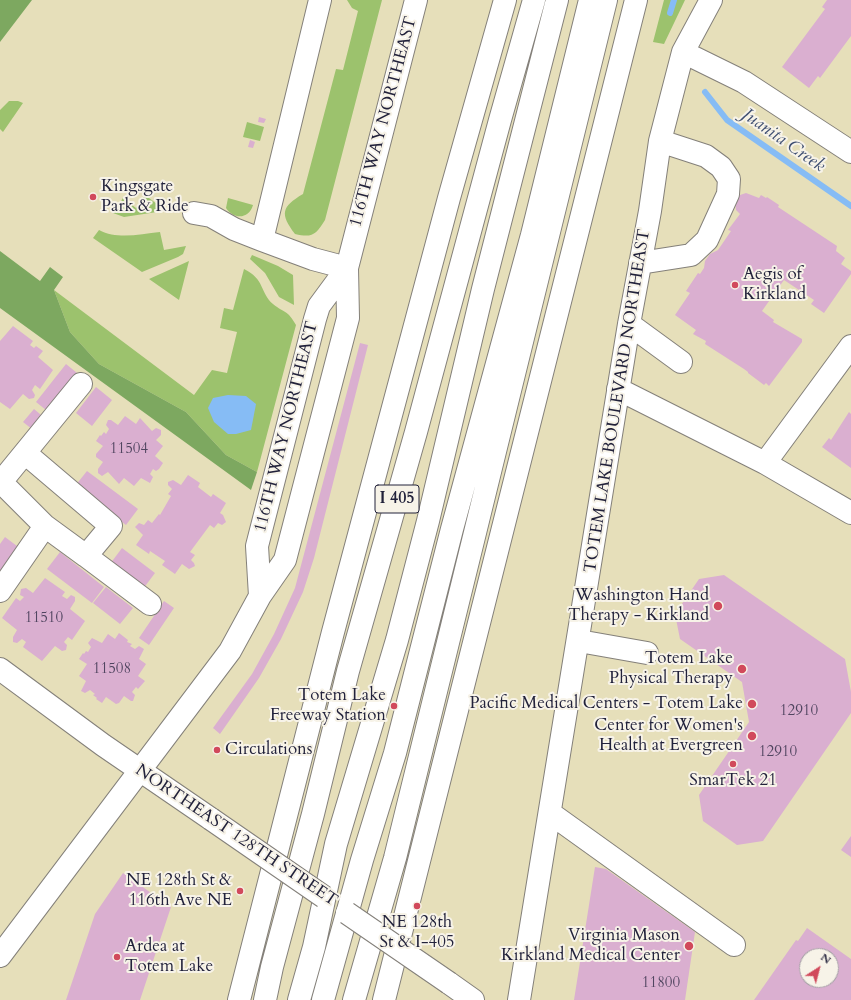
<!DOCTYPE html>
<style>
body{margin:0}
#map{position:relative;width:851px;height:1000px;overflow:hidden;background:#e6dfba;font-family:Cardo,serif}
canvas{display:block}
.north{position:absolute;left:799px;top:948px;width:40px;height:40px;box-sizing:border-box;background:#f7f3e8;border:1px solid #a29fa3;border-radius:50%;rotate:36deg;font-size:11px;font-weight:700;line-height:16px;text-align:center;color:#22223b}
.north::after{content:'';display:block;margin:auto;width:14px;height:18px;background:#d1495b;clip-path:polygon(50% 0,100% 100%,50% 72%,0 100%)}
</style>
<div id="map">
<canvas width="851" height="1000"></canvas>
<div class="north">N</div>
</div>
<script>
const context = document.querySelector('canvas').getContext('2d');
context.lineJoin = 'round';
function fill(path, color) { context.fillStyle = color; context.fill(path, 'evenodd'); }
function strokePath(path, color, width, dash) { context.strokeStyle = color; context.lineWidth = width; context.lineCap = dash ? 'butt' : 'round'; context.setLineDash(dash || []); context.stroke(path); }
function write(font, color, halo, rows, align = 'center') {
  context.font = font + ' Cardo,serif'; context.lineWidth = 4; context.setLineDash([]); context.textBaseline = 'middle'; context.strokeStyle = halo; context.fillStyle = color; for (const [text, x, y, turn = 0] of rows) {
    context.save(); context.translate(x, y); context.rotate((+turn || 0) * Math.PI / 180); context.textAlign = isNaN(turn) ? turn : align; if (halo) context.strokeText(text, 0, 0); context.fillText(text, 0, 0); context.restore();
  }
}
const green = new Path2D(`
 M347,0H382L325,220C316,235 312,238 295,234C280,214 281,207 303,194L336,69L343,70L358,11L352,8Z
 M664,0H685L664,44L653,42Z
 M9,101H18L23,103L3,132L0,129V110Z
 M247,122L264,127L260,141L243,137Z
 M145,195L157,204L159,208L157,212L124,217L113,213L123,198L136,208Z
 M228,198L253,205C249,219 234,220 226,208Z
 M99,230C118,240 140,234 160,232L164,250L186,246L183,254L178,257L142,272L93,238Z
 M252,255L278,266L293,275L294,305L279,297L265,273L250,259Z
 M189,261L179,300L149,279Z
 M244,269C265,279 260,293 273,304C285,314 287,309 296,325L257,472L226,455L186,412L99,364L70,332L54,290L194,395L212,370L227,373L237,332L220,328L224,308L233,310Z`);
const forest = new Path2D(`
 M0,0H32L0,42Z
 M0,251L40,281L50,267L63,277L54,290L70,332L99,364L186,412L226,455L257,472L251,490L0,308Z`);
const water = new Path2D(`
 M228,395L246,396L256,404L251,430L236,434H228L214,422L208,408L213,398Z`);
const stream = new Path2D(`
 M670,13L674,0
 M705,92L727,120L851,206`);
const building = new Path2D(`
 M827,0H851V36L820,78L818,76L809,88L782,67L825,9L822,7Z
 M259,117L266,119L264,123L258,122Z
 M250,140L255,142L253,148L248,147Z
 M746,193L759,198L761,195L766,198L767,197L779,205L778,207L837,246L836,251L845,258L841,264L851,271V274L824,313L811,304L814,300L784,280L762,311L774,320L773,322L802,339V342L769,386L766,383L764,385L748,373V372L744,369L705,344L706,341L693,334L696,330L675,315L690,293L686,291L698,273L700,274L704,268L705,261L710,254L718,250L731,231L728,230L740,214L736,210L735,202L740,195Z
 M13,326L33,341L30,345L34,348L36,346L43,351L38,357L53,370L40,389L35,385L32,390L35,395L34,398L29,399L23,394L10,409L0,402V341Z
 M360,343L368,345L314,558L303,592L281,639L259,678L220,734L213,728L252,674L274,634L295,588Z
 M66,364L82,377L51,414L36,402Z
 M96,387L112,400L92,426L76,413Z
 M34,409L47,420L37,433L23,422Z
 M849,412L851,414V468L822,447L829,438L831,440Z
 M125,416L136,424L140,418L152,431L156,428L161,430V435L156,440L163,446L155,456L163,463L159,469L156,471L153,469L150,474L153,477L150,483L141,478L134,486L124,478L119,484L108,472L102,476L98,473V469L103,462L96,457V454L103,446L96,441L100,435L101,436L104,432L106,434L109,429L106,425L108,420H111L118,425Z
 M87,471L138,509L126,525L75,486Z
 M188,475L200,483L198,487L211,497L213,494L226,503L220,513L223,515L226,522L222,525L218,523L214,528L210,525L190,552L195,555L191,560L194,563L195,566L189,569L182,564L175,574L162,565L165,561L150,551L149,554L136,545L143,535L135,527L139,523L144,525L148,520L152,523L159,514L160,515L171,496L168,494L172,489L168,485V482L173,480L181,485Z
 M5,537L21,549L0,576V544Z
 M122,548L155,573L143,589L110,564Z
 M60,552L104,587L92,603L47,569Z
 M724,575L845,659L851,692V713L763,841L737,845L703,821L699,795L749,722L742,682L680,639L675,614L699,579Z
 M45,578L65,592L62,596L67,599L71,595L75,597V601L70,609L85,621L72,640L68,637L64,642L67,645L66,650L62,651L55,646L42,661L23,647L26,642L22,639L17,643L13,642V637L17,630L2,618L16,598L20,601L24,597L20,595L21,589L26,588L33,593Z
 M106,587L133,608L120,624L93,603Z
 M164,601L174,608L149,645L139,638Z
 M119,633L128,640L127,642L132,644L130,646L135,649L139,646L144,649L139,659L146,664L138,676L145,681L138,689L136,687L132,692L135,695L133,701H131L124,696L119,703L116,704L106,697L102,703L96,699L97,698L93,695L95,694L90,690L85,693L81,691L86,681L79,676L87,664L79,659L83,653L84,654L86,651L88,652L91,647L88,643L92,638L102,643L108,634L115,639Z
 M851,836V857L841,850Z
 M595,867L606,869L695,932L685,1000H574Z
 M123,873L171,907L140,1000H66L95,914Z
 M807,928L851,959V1000H754L796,940L798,941ZM807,956H831V980H807Z`);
const minor = new Path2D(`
 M683,52L744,82L851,152
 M194,213L211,216L234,229L262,240L313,259L347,268
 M262,240L320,0
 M640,263L691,255L707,240L728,194L729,179L721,167L706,156L660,141
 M629,324L681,362
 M618,389L765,463L851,513
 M25,453L111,526L86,556L45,526L1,482L81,384
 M765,463L851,346
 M86,556L150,604
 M0,591L45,526
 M260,596L257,546L315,319L319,306L347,268
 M579,641L647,653
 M0,669L103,745L211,819
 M550,813L734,945
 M0,956L230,651L260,596L285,560L348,318L347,268L416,0
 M449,983L473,1000
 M519,1000L629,324L650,211L660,141L683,52L711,0`);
const highway = new Path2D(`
 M239,1000L333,632L449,198L505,0
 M265,1000L272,967L313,814L348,671L416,432L500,120L534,0
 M299,1000L314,947L336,844L397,640L428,521L483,289L557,0
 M323,1000L362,860L395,753L452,529L532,235L590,0
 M354,1000L395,858L606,0
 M384,1000L636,0`);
const minorBridge = new Path2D(`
 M211,819L324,897
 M347,913L449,983`);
const markers = [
 [93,197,4,"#d1495b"],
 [735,285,4,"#d1495b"],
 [718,606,5,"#d1495b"],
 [742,669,5,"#d1495b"],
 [752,704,5,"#d1495b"],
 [394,706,4,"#d1495b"],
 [752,736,5,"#d1495b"],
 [217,750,4,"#d1495b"],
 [733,764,4,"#d1495b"],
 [240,891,4,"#d1495b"],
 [417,906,4,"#d1495b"],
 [689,946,5,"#d1495b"],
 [117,957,4,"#d1495b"]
];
const numberNames = [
 ["11504",129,450],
 ["11510",44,619],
 ["11508",112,670],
 ["12910",799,712],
 ["12910",778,753],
 ["11800",661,984]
];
const shields = [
 [397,499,44]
];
const shieldNames = [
 ["I 405",397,499]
];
const streetNames = [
 ["116TH WAY NORTHEAST",384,122,-75],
 ["TOTEM LAKE BOULEVARD NORTHEAST",618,401,-81],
 ["116TH WAY NORTHEAST",287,427,-76],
 ["NORTHEAST 128TH STREET",236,836,34]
];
const poiNames = [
 ["Kingsgate",101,187,"left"],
 ["Park & Ride",101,207,"left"],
 ["Aegis of",743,275,"left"],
 ["Kirkland",743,295,"left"],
 ["Washington Hand",709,596],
 ["Therapy - Kirkland",709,616],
 ["Totem Lake",733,659],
 ["Physical Therapy",733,679],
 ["Totem Lake",386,696],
 ["Freeway Station",386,716],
 ["Pacific Medical Centers - Totem Lake",743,704],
 ["Center for Women's",743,726],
 ["Health at Evergreen",743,746],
 ["Circulations",225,750,"left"],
 ["SmarTek 21",733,781,"center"],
 ["NE 128th St &",232,881],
 ["116th Ave NE",232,901],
 ["NE 128th",417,923,"center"],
 ["St & I-405",417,943,"center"],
 ["Virginia Mason",680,936],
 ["Kirkland Medical Center",680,956],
 ["Ardea at",125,947,"left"],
 ["Totem Lake",125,967,"left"]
];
const waterNames = [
 ["Juanita Creek",783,141,35]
];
fill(green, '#9cc26d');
fill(forest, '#7da860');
fill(water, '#86bcf5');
strokePath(stream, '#86bcf5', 6);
fill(building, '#daafd0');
strokePath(minor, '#84807a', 24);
strokePath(highway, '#84807a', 24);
strokePath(minor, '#fff', 22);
strokePath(highway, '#fff', 22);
strokePath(minorBridge, '#84807a', 24, []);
strokePath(minorBridge, '#fff', 22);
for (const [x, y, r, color] of markers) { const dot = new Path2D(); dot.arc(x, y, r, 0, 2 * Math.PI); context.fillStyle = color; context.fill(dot); strokePath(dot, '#f7f3e8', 1.5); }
write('15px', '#504560', null, numberNames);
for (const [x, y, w] of shields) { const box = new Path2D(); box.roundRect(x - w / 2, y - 14, w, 28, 3); context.fillStyle = '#f7f3e8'; context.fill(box); strokePath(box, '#22223b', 1); }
write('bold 16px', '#22223b', null, shieldNames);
write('17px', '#22223b', '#f7f3e8', streetNames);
write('17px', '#22223b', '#f7f3e8', poiNames, 'right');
write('italic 18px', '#405073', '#f7f3e8', waterNames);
</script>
